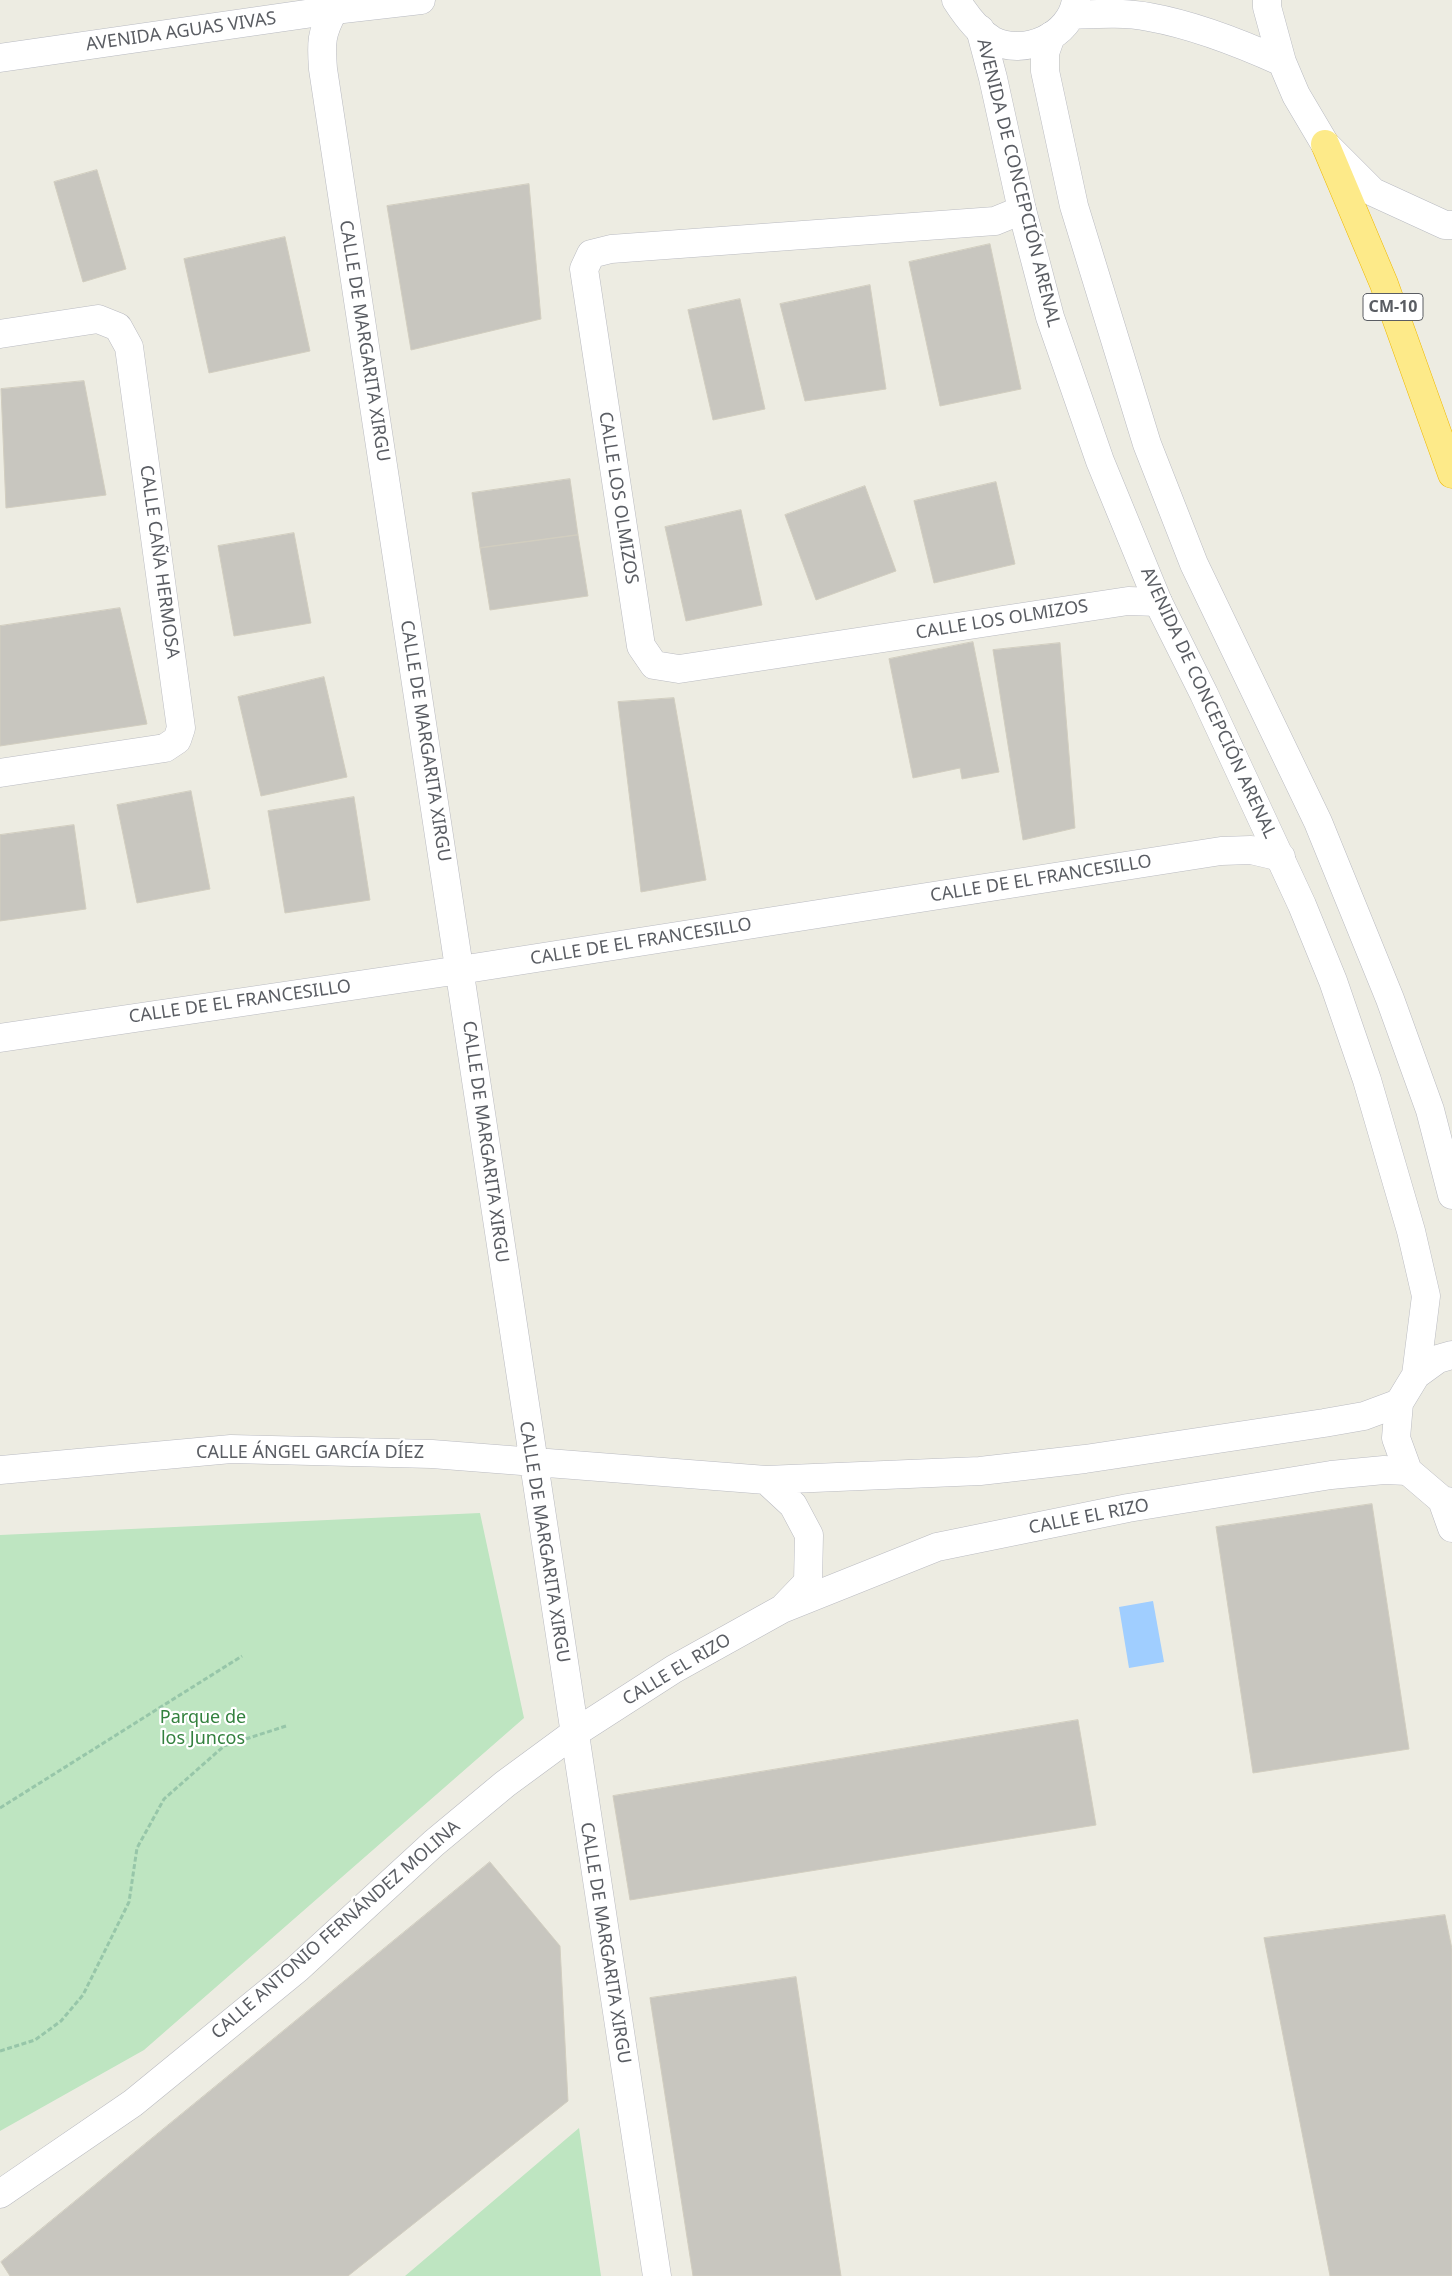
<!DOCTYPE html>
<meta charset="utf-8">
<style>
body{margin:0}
canvas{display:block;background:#edece2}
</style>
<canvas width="1452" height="2276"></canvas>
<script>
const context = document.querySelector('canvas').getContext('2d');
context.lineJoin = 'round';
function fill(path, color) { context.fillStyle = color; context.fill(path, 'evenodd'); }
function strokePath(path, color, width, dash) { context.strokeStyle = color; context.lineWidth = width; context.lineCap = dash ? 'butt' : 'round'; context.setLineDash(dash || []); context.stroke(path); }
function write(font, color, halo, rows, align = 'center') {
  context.font = font + ' "Noto Sans",sans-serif'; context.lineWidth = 4.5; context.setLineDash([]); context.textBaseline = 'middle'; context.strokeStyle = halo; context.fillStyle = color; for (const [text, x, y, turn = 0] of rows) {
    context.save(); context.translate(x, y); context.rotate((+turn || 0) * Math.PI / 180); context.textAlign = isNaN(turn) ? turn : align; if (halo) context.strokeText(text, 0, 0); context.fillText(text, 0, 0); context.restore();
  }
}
const green = new Path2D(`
 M480,1513L524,1718L144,2050L0,2131V1535Z
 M579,2128L601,2276H405Z`);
const water = new Path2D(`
 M1153,1601L1164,1662L1129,1668L1119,1607Z`);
const building = new Path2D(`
 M97,170L126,269L83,282L54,182Z
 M529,184L541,319L411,350L387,206Z
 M285,237L310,351L209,373L184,259Z
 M990,244L1021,389L940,406L909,262Z
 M870,285L886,389L805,401L780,304Z
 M740,299L765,409L713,420L688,310Z
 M84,381L106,495L6,508L1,389Z
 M570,479L578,535L480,548L472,493Z
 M996,482L1015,564L934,583L914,501Z
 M865,486L896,571L816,600L785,515Z
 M741,510L762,605L686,621L665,527Z
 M294,533L311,623L234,636L218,546Z
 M578,535L588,596L490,610L480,548Z
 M120,608L147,724L0,746V626Z
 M973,642L999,772L962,779L960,768L913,778L889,659Z
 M1060,643L1075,828L1023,840L993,650Z
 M324,677L347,777L261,796L238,697Z
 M674,698L706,880L641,892L618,702Z
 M191,791L210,889L137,903L117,805Z
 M354,797L370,900L285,913L268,811Z
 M74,825L86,909L0,921V835Z
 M1372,1504L1409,1749L1253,1773L1216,1527Z
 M1078,1720L1096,1825L630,1900L613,1796Z
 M490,1862L560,1946L568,2101L348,2276H10L1,2262Z
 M1445,1915L1452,1949V2276H1330L1264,1938Z
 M796,1977L841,2276H693L650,1998Z`);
const path = new Path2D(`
 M0,1808L242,1656
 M0,2051L35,2040L61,2021L83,1995L129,1902L137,1848L164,1799L224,1746L286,1726`);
const minor = new Path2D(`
 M334,10C321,33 321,43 323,69C435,805 543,1541 657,2276
 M1022,210L995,221L611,249L591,254L584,269L641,646L654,665L679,669L1128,601L1158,602
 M0,334L98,319L118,327L129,347L181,728L177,740L165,748L0,773
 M0,1038L460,970L1221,851L1251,850L1281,857
 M0,1470L231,1449L432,1454L766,1480L980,1471L1085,1459L1324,1423L1364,1416L1399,1403
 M766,1480L793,1505L809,1535L808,1582L785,1606
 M0,2194L133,2103L297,1969L434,1843L505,1784L573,1734L674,1669L782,1609L937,1547L1128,1508L1331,1475L1384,1470L1408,1471`);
const tertiary = new Path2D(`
 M980,29L993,78L1022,210L1050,317L1100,461L1158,602L1204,694L1302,905L1333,981L1367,1080L1411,1231L1426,1296L1416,1375
 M1051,36L1045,53V71L1074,206L1147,444L1194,564L1318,822L1390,999L1430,1110L1452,1195
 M1452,1355L1438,1359L1416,1375L1399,1403L1396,1438L1408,1471L1442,1500L1452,1502
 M1442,1500L1452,1528`);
const secondary = new Path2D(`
 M956,0C965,14 977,31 992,40C1024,57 1071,36 1076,0
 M1267,0V7L1282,62L1296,95L1325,144L1373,192L1445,225H1452
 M1072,15C1097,14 1124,12 1149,17C1194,25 1240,43 1282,62
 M0,58L334,10L421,0`);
const motorway = new Path2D(`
 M1325,144L1384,284L1452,474`);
const shields = [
 [1393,307,60]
];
const shieldNames = [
 ["CM-10",1393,307]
];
const streetNames = [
 ["AVENIDA AGUAS VIVAS",181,32,-8],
 ["AVENIDA DE CONCEPCIÓN ARENAL",1018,183,76],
 ["CALLE DE MARGARITA XIRGU",364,341,81],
 ["CALLE LOS OLMIZOS",618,498,81],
 ["CALLE CAÑA HERMOSA",159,562,82],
 ["CALLE LOS OLMIZOS",1002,620,-9],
 ["AVENIDA DE CONCEPCIÓN ARENAL",1208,703,65],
 ["CALLE DE MARGARITA XIRGU",425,741,81],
 ["CALLE DE EL FRANCESILLO",1041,879,-9],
 ["CALLE DE EL FRANCESILLO",641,942,-9],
 ["CALLE DE EL FRANCESILLO",240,1002,-8],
 ["CALLE DE MARGARITA XIRGU",485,1142,82],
 ["CALLE ÁNGEL GARCÍA DÍEZ",310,1453],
 ["CALLE EL RIZO",1089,1517,-11],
 ["CALLE DE MARGARITA XIRGU",544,1542,81],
 ["CALLE EL RIZO",677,1670,-31],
 ["CALLE ANTONIO FERNÁNDEZ MOLINA",336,1930,-41],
 ["CALLE DE MARGARITA XIRGU",605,1943,81]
];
const parkNames = [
 ["Parque de",203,1718],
 ["los Juncos",203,1739]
];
fill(green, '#bee5c1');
fill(water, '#a0ceff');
fill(building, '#c8c6bf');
strokePath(building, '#d2cec0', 1);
strokePath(minor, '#babbc1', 29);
strokePath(tertiary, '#babbc1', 29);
strokePath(secondary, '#b8bac1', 29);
strokePath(motorway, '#efb900', 29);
strokePath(path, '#97c6a9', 3, [5, 2.5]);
strokePath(minor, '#fff', 28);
strokePath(tertiary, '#fff', 28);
strokePath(secondary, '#fff', 28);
strokePath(motorway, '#fdea89', 28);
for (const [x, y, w] of shields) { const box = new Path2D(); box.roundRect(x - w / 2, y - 13.5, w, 27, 4); context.fillStyle = '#fff'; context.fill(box); strokePath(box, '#5a5d63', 1); }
write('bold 16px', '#5a5d63', null, shieldNames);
write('18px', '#5a5d63', '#fff', streetNames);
write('18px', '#33813e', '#fff', parkNames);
</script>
